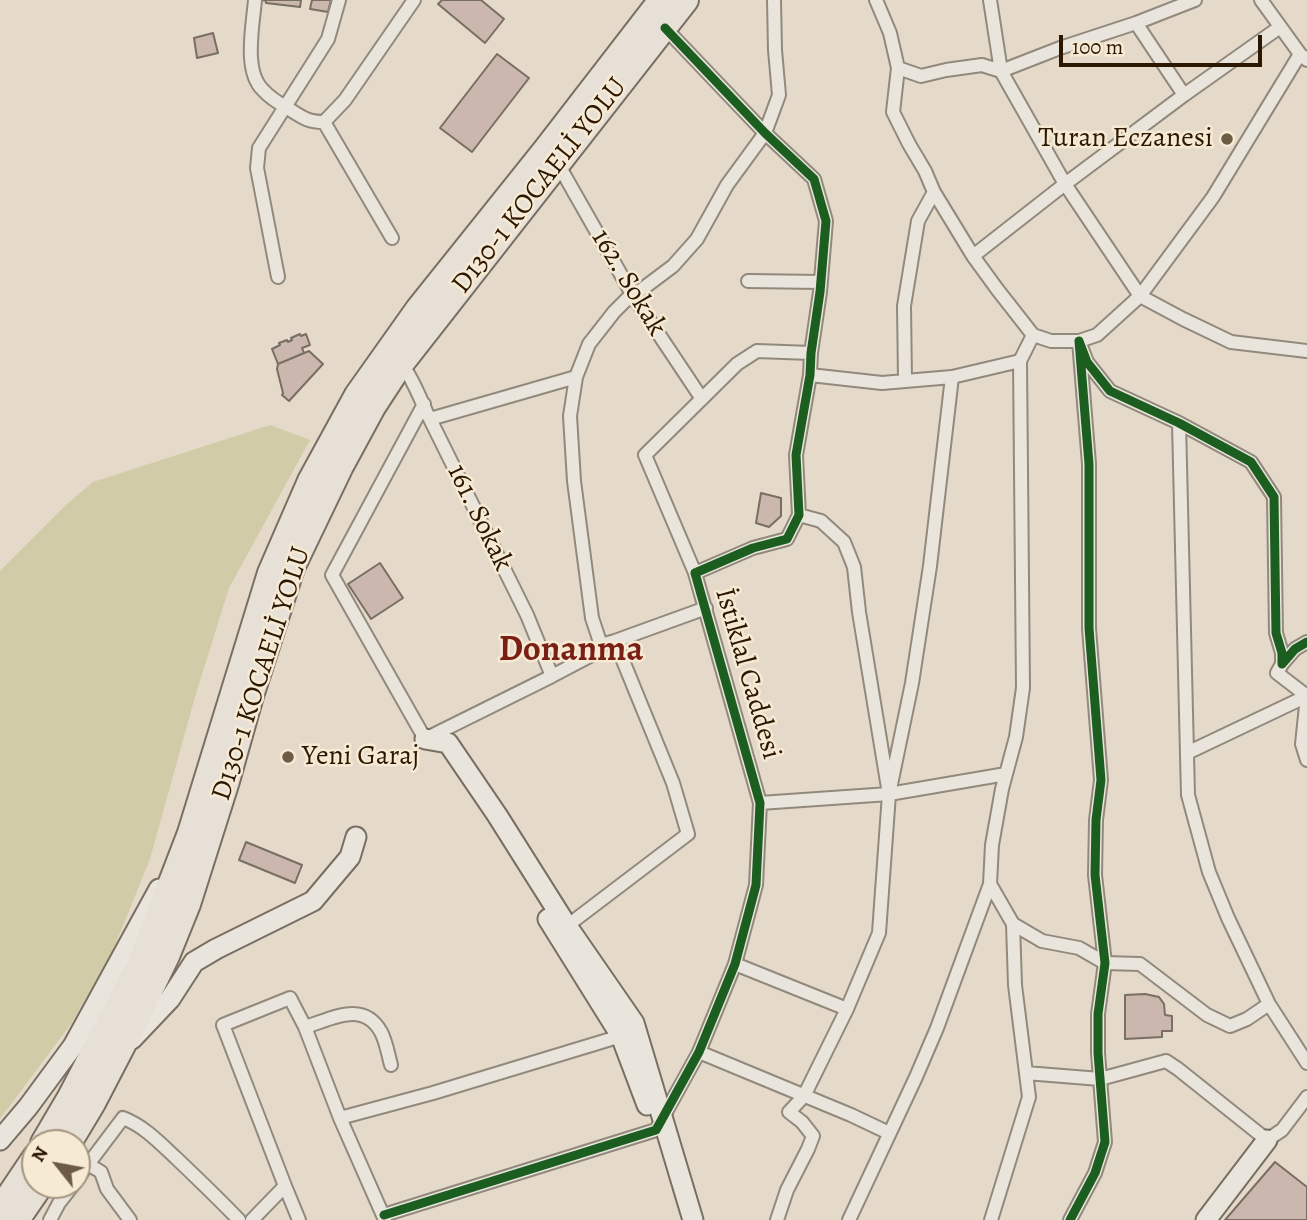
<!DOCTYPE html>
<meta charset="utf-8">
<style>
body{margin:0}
#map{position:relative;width:1307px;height:1220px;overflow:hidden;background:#e5dac9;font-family:Alegreya,serif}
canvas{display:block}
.north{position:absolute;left:21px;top:1129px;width:70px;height:70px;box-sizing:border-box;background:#f6ead4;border:2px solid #a5967f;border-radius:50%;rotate:301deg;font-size:19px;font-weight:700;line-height:28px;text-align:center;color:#2c1700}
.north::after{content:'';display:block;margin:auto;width:24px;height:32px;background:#6d5b46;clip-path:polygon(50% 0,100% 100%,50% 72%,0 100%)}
.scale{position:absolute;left:1059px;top:35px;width:203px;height:32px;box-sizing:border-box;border:4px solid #2c1700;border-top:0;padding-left:9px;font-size:21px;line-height:24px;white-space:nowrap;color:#2c1700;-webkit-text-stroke:5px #f6ead4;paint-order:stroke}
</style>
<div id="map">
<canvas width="1307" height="1220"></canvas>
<div class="north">N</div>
<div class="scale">100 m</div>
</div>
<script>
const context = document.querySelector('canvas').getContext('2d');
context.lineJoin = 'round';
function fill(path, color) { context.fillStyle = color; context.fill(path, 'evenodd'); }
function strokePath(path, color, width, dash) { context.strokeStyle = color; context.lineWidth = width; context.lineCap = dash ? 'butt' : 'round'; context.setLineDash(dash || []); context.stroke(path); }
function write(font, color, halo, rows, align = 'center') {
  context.font = font + ' Alegreya,serif'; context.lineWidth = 5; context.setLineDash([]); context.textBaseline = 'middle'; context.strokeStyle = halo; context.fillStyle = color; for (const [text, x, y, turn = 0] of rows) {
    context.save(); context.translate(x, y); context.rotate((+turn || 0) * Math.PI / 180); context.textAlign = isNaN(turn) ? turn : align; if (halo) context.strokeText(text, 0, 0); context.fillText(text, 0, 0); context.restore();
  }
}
const green = new Path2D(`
 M270,425L310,440L229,588L195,697L150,859L114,948L71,1024L0,1119V571L67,504L93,482Z`);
const building = new Path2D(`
 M262,0H301L300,7L266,3V1Z
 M312,0H331L328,12L310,9Z
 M442,0H481L504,19L485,43L438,4Z
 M213,33L218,53L197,58L194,38Z
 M497,54L529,78L472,152L440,128Z
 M300,334L301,336L306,334L310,345L302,348L304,353L278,364L272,349L280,345L279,343L287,340L288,342L292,340L291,338Z
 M309,351L323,364L289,401L282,395L283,393L277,369L278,364Z
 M761,493L781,498V516L769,527L756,523Z
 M380,563L403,598L371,619L348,584Z
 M246,842L302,865L295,883L239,860Z
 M1145,994L1159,997L1164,1004L1165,1015L1172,1016V1031H1162V1037L1125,1039V995Z
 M1275,1162L1307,1187V1220H1225Z`);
const street = new Path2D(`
 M255,0C253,25 243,71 263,90C270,98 280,104 289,109C303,118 308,122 324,122L345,100L414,0
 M876,0L890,33L898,68L893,112L909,144L925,171L934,192L973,256L997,289L1033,335L1051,341H1079L1097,335L1140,296L1213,197L1300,54
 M990,0L1001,71L1065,184L1140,296L1183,319L1231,342L1307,351
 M1261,0L1300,54L1307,60
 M898,68L921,76L946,70L982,65L1001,71L1060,48L1136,23L1195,0
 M1184,95L1280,27
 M324,122L392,238
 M558,164L632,294L702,399
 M973,256L1065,184L1184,95L1136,23
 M278,277L257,168L259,148L328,39L339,0
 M748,281L821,282
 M401,364C409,372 417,391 422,402C425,408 426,413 430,419L527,615L552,676
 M810,375L882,383L952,377L1020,361
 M905,380L904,306L918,221L934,192
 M424,404L332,575L425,739L552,676L590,656L601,645L592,618L574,481L570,416L576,377L589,344L614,312L632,294L641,290L673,266L697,239L727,185L765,133L779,95L775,50L774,0
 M430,419L576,377
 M1179,423L1188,795L1209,872L1228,918L1269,1004L1307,1063
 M695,573L645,455L737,364L757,351L811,353
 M615,641L706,608
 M1307,696L1302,744L1307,760
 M1187,753L1307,696L1277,673L1282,664
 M889,794L1006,774
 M760,803L889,794L859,612L854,567L844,542L821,521L799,515
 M990,884L1013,924L1042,941L1079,948L1105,963L1140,964L1207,1015L1230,1026L1247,1019L1269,1004
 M563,929L688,834L673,783L615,641L601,645
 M735,964L847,1009
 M305,1027C332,1019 363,1000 381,1032C386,1041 388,1054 391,1065
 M699,1052L851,1115L889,1133
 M1026,1073L1100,1079L1166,1061L1178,1069L1267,1140L1282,1130L1307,1097
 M340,1118L433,1093L621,1036L624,1032
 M88,1164L101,1172L107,1189L130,1220
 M77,1179L123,1118C144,1126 160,1143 176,1158C197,1178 218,1198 239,1220
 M285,1186L299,1220
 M384,1215L656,1130L699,1052L735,964L756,885L760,803L695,573L753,548L787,539L799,515L796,455L810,375L811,353L820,292L826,221L814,179L765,133L665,28
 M50,1220L59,1203L73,1185
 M252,1220L285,1186L223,1025L290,998L305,1027L340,1118L385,1220
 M777,1220L787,1190L808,1149L813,1136L802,1122L789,1112L804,1096L847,1009L879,933L889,794L912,683L930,566L952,377
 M849,1220L916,1077L937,1028L990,884L992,845L1002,789L1016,737L1023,688L1020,361L1033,335
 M991,1220L1029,1097L1015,985L1013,924
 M1070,1220L1095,1173L1105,1142L1098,1053V1014L1105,963L1095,875L1096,820L1101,780L1089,628V464L1079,341L1087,362L1110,391L1179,423L1251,462L1274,497L1276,633L1282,653V664L1295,649L1307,642`);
const secondary = new Path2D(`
 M425,739L448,743L497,815L567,926L634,1023L693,1220
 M548,919L621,1036L647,1105
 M132,1039L170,999L194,962L216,949L313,901L350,857L356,837
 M0,1140L28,1107L73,1046L159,889
 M1206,1220L1267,1140`);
const highway = new Path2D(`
 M43,1143L70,1097L140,963L190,833L270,573L310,481L357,395L418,309L546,149L661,0
 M69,1143L93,1103L134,1024L167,956L188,904L227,781L251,696L292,568L341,466L373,407L401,364L686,0
 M0,1209L35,1157
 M17,1220L41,1185`);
const cycleway = new Path2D(`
 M384,1215L656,1130L699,1052L735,964L756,885L760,803L695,573L753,548L787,539L799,515L796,455L810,375L811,353L820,292L826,221L814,179L765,133L665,28
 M1070,1220L1095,1173L1105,1142L1098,1053V1014L1105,963L1095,875L1096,820L1101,780L1089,628V464L1079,341L1087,362L1110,391L1179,423L1251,462L1274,497L1276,633L1282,653V664L1295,649L1307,642`);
const markers = [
 [1227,139,7,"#6d5b46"],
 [288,757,7,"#6d5b46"]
];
const poiNames = [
 ["Turan Eczanesi",1213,139],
 ["Yeni Garaj",302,757,"left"]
];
const streetNames = [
 ["D130-1 KOCAELİ YOLU",540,186,-52],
 ["162. Sokak",628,283,59],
 ["161. Sokak",479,518,64],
 ["D130-1 KOCAELİ YOLU",262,674,-72],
 ["İstiklal Caddesi",747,674,74]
];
const districtNames = [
 ["Donanma",571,651]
];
fill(green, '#d2cba7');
fill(building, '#cbb7ae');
strokePath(building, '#786e62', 2);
strokePath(street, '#92897d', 16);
strokePath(secondary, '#786e62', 23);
strokePath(highway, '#786e62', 28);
strokePath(street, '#eae5dc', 12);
strokePath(secondary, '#eae5dc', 19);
strokePath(highway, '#e7e0d6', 24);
strokePath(cycleway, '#1b5e20', 9);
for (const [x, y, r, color] of markers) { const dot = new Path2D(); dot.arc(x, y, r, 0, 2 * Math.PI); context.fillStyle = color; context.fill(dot); strokePath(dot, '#f6ead4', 2.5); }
write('28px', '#2c1700', '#f6ead4', poiNames, 'right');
write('28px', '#2c1700', '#f6ead4', streetNames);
write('bold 35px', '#7a1f14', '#f6ead4', districtNames);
</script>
